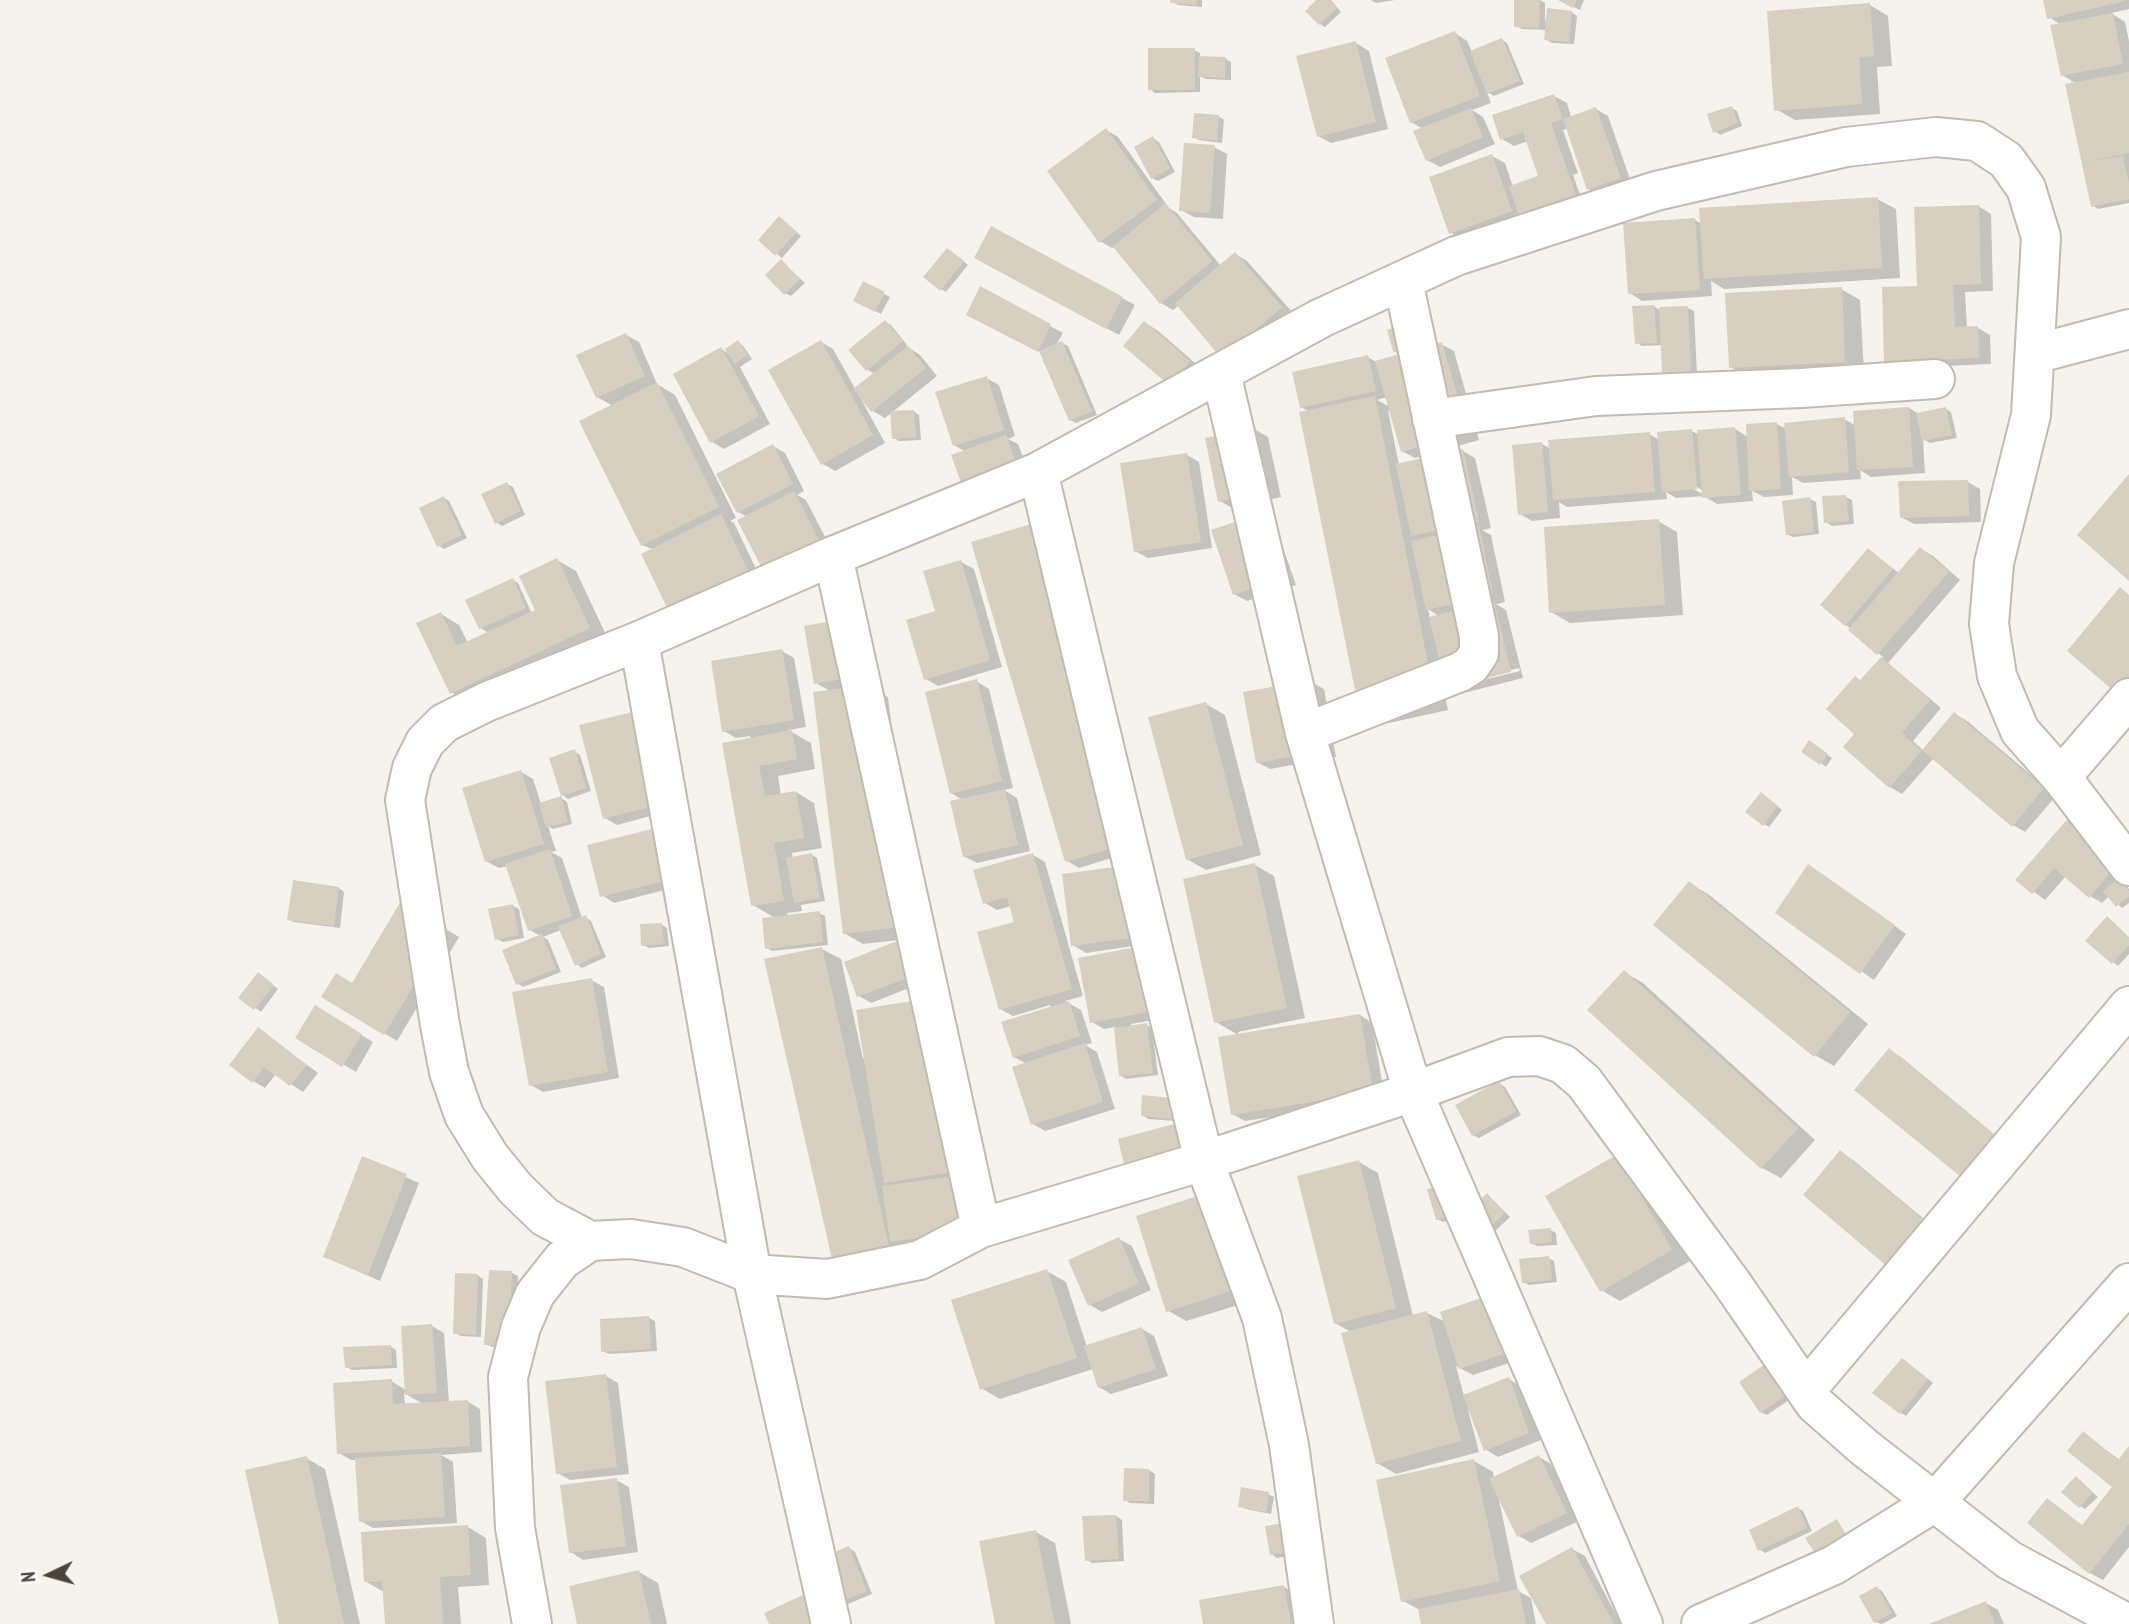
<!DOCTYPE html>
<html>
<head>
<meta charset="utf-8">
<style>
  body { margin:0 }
  #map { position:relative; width:2129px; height:1624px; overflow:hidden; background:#f6f3ec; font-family:"PT Sans Narrow",sans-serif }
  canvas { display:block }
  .north { position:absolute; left:14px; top:1540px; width:70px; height:70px; -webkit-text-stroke:5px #fff; paint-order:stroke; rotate:265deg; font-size:19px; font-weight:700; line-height:28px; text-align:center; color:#4b4439 }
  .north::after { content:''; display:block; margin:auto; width:24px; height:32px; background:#4b4439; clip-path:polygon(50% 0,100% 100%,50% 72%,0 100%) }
</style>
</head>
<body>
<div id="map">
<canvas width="2129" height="1624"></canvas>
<div class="north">N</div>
</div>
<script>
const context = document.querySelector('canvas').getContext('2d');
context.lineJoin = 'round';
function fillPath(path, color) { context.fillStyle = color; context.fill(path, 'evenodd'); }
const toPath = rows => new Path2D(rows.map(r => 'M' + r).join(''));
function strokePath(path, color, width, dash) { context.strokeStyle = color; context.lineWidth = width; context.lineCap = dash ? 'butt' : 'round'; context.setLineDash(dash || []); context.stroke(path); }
fillPath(toPath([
  [1172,0,1202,0,1202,7,1178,5],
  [1319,0,1331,0,1341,12,1325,27,1320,24],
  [1371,0,1395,0,1376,3],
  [1516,0,1540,0,1545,3,1545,20,1571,12,1577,16,1574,44,1552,43,1546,39,1547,30,1522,29,1516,26],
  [1561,0,1584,0,1580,10],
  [2045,0,2129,0,2129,9,2111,13,2125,22,2129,41,2129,203,2098,209,2092,205,2077,84,2062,75,2061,25,2049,17],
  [1870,5,1888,16,1892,66,1877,67,1880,114,1795,120,1776,109],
  [1455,33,1467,41,1472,52,1502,40,1507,43,1524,84,1494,96,1487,92,1491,103,1472,110,1483,117,1495,144,1440,167,1427,160,1423,129,1411,122],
  [1356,43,1369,51,1388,129,1331,143,1318,136],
  [1194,50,1200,53,1200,58,1226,59,1231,62,1231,80,1206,79,1200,76,1200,92,1155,93,1150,89],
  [1554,96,1567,103,1571,117,1596,109,1608,116,1632,185,1601,196,1589,189,1568,128,1563,130,1578,173,1573,175,1581,198,1463,240,1450,232,1492,156,1505,163,1513,187,1543,176,1528,141,1514,146,1502,139],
  [1732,108,1737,111,1742,126,1720,135,1715,131],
  [1218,116,1224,120,1222,143,1199,140,1194,137],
  [1106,130,1118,137,1169,208,1177,213,1221,266,1235,254,1247,261,1294,314,1236,365,1179,305,1173,310,1161,303,1115,247,1112,248,1100,241],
  [1153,138,1159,142,1175,172,1158,181,1152,178],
  [1214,147,1227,154,1223,219,1194,217,1181,210],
  [1877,199,1896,209,1900,278,1724,289,1711,281,1712,296,1642,301,1630,293,1695,220,1702,224],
  [1978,206,1991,214,1993,291,1965,292,1967,328,1978,328,1990,335,1991,364,1899,368,1886,361,1919,288],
  [784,221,801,236,782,258,760,240],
  [992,228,1135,305,1119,335,989,265],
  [953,253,968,265,946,292,941,289],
  [781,261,805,283,791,296,785,293],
  [863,283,890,297,881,314,855,300],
  [981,289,1063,333,1056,345,1062,343,1068,346,1097,415,1076,423,1070,420,1042,353,980,321],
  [1841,289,1860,300,1864,372,1749,377,1731,367],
  [1654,306,1661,311,1688,308,1694,311,1697,375,1670,376,1664,372,1663,345,1642,346,1637,343],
  [885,322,891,325,907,345,906,346,920,355,937,376,885,418,873,411,863,398,861,399,885,443,835,471,823,464,821,342,833,349,856,390,875,374,868,370,851,350],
  [1145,323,1157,330,1202,369,1183,392],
  [1389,331,1420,350,1441,344,1454,351,1479,440,1415,458,1402,451,1391,410,1388,411,1399,465,1463,451,1475,458,1491,528,1482,530,1491,535,1505,602,1496,604,1506,610,1523,678,1460,694,1447,687,1438,662,1448,710,1375,726,1310,412,1301,407,1367,357,1377,362,1401,355,1394,351],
  [1387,397,1390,407,1377,400],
  [1428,609,1439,616,1430,619],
  [1519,668,1520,671,1455,687,1455,684],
  [626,335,639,342,657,384,675,395,736,518,730,521,734,523,768,594,642,545,613,406,597,397],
  [738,342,743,346,752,359,740,367,770,424,724,449,712,442,675,375,721,349,731,355],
  [986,378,999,385,1015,436,1008,439,1018,444,1030,475,966,452,954,445],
  [1909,408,1919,414,1946,409,1951,412,1957,438,1930,443,1923,439,1925,473,1871,477,1860,470,1861,479,1803,483,1792,477,1793,495,1764,497,1752,491,1753,501,1717,504,1704,496,1676,498,1666,492,1667,499,1567,507,1559,502,1560,518,1532,521,1520,514,1542,444,1551,449,1649,434,1660,440,1692,431,1699,435,1735,429,1748,437,1777,424,1786,429,1844,419,1856,426],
  [1690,483,1704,491,1704,495,1688,486],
  [913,411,919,415,921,440,899,441,894,438],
  [1256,430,1268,437,1281,497,1232,508,1220,501],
  [773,446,785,453,804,491,797,495,806,500,838,562,738,512],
  [1187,455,1199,462,1212,548,1148,558,1135,551],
  [1968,482,1980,489,1981,522,1914,524,1901,517],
  [507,484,513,487,525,515,502,526,496,522],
  [1846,497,1852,500,1854,524,1832,526,1826,522],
  [444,498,449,501,467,538,444,549,438,545],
  [1810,499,1816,502,1819,534,1793,537,1787,534],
  [1658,521,1677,532,1683,615,1570,623,1551,612],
  [1274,522,1296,585,1247,601,1234,594],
  [1031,526,1137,850,1079,868,1066,860],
  [1921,549,1933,556,1960,580,1888,663,1941,708,1913,741,1924,751,1955,714,1967,721,2056,796,2025,832,2013,825,1934,758,1902,794,1890,787,1857,734,1861,681,1883,657,1846,625,1868,550,1899,573],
  [557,560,576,571,608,639,470,703,451,692,441,614,459,625,468,643,489,633,480,628,513,580,518,583,532,614,537,611],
  [961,562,974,569,1002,667,938,686,926,679,937,613],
  [856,619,869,626,878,682,865,684,888,697,918,938,863,944,844,933,830,691,816,683],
  [782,651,794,658,806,727,788,730,811,743,815,769,778,776,781,795,796,792,814,803,822,848,792,853,793,859,812,855,817,858,825,901,801,905,802,911,787,913,788,916,819,913,825,916,828,945,772,951,767,948,775,918,753,905,750,736,736,738,724,731],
  [976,681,989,689,1013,788,1004,790,1017,798,1030,851,977,863,964,856,963,800,951,793],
  [1311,682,1324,689,1336,757,1270,769,1257,762],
  [1206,704,1225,715,1261,855,1206,870,1187,859],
  [581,727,673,810,617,825,605,818],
  [1815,746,1832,758,1826,767,1821,763],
  [574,751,580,755,591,791,568,799,563,795],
  [521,772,533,779,541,804,561,798,567,802,572,824,553,829,548,826,556,851,551,852,562,858,582,918,585,917,591,921,606,957,582,968,576,964,561,930,543,937,548,940,561,972,523,987,517,983,542,937,530,930,508,866,499,868,486,861],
  [1767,798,1782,810,1769,827,1764,824],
  [2069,819,2129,889,2129,903,2122,908,2109,896,2102,903,2090,896,2066,876,2045,900,2018,880],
  [589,846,680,886,614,903,602,895],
  [1033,855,1045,862,1083,996,1065,1001,1081,1010,1092,1043,1085,1045,1097,1052,1115,1109,1045,1131,1033,1124,1027,1064,1014,1057,1051,1008,1050,1005,1013,1016,1000,1009,1016,923,1011,906,997,910,985,903],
  [1255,865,1274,876,1305,1018,1238,1032,1239,1035,1360,1015,1372,1023,1385,1099,1245,1121,1232,1114,1238,1035,1216,1022],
  [1821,873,1906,934,1874,980,1777,913],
  [1064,876,1147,947,1170,1017,1131,1024,1131,1027,1146,1025,1152,1028,1158,1075,1126,1079,1120,1075,1115,1027,1104,1029,1092,1022,1140,948,1139,945,1086,953,1073,945],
  [1689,883,1708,894,1868,1024,1834,1066,1815,1055],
  [339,888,344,892,340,928,294,922,289,919],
  [401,903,459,937,397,1041,323,996,353,985],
  [513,906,519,909,524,938,503,942,497,939],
  [661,924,667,928,669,946,649,948,643,945],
  [2129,937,2129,954,2118,966,2113,962],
  [896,943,909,950,922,983,871,1003,859,996],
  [822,949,841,959,863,1059,924,1001,973,1239,856,1287],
  [1624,972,1643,983,1815,1140,1781,1178,1762,1168],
  [264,978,278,989,261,1012,241,997],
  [591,980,604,987,619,1078,543,1092,531,1085],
  [315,1007,373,1042,356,1072,298,1037],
  [259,1030,318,1073,303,1092,276,1074,265,1088,253,1081],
  [1889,1050,1901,1057,2006,1144,1975,1183],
  [1499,1083,1505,1087,1521,1115,1479,1138,1473,1135],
  [1172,1099,1176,1121,1148,1119,1143,1115],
  [1840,1153,1853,1160,1937,1230,1890,1266],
  [363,1158,419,1183,380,1281,325,1257],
  [1359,1162,1378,1173,1413,1316,1427,1313,1521,1359,1473,1375,1456,1366,1464,1396,1509,1379,1521,1387,1541,1440,1498,1457,1485,1449,1470,1410,1468,1410,1479,1452,1396,1474,1377,1463,1351,1332,1335,1323],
  [1636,1167,1690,1261,1620,1301,1601,1290],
  [1430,1190,1461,1217,1443,1222,1437,1219],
  [1488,1195,1510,1217,1494,1232,1489,1228],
  [1138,1217,1261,1298,1186,1321,1167,1310],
  [1550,1230,1556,1233,1557,1245,1537,1246,1531,1243],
  [1119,1239,1132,1246,1151,1290,1102,1312,1090,1305,1070,1260],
  [1548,1258,1554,1261,1557,1282,1529,1285,1523,1282],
  [1047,1271,1066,1282,1087,1347,1142,1329,1154,1336,1168,1376,1111,1394,1099,1387,1093,1369,1000,1399,981,1388],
  [512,1273,518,1276,514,1348,492,1347,486,1344],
  [477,1275,483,1279,481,1337,461,1336,455,1333],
  [649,1318,655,1321,657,1351,609,1354,603,1351],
  [432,1326,444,1333,449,1403,467,1401,480,1409,482,1452,441,1455,453,1462,457,1523,373,1528,361,1521,357,1460,351,1460,339,1453,391,1381,406,1390],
  [404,1393,423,1404,405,1405],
  [390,1346,396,1350,397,1368,352,1370,347,1367],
  [1908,1363,1933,1383,1906,1416,1901,1413],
  [1767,1365,1792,1398,1767,1415,1761,1412],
  [606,1376,618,1383,629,1474,570,1480,558,1473],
  [2084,1434,2120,1460,2129,1448,2129,1547,2103,1580,2090,1573,2029,1523,2047,1500,2083,1526,2114,1487],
  [1539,1457,1551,1464,1579,1521,1531,1543,1519,1536,1498,1495,1518,1591,1531,1598,1536,1624,1423,1624,1420,1610,1403,1601,1474,1461,1493,1472,1494,1478],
  [306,1458,325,1469,360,1624,281,1624],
  [1149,1470,1155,1474,1154,1504,1130,1503,1125,1500],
  [2076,1478,2098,1497,2085,1509,2080,1506],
  [616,1480,629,1487,638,1552,583,1560,571,1552],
  [1268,1494,1274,1497,1271,1514,1246,1509,1240,1506],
  [1798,1508,1803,1511,1812,1531,1765,1553,1760,1550],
  [1116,1516,1122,1520,1124,1561,1092,1563,1086,1559],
  [1283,1525,1293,1555,1277,1558,1271,1554],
  [468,1527,486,1538,489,1585,458,1587,461,1624,387,1624,384,1592,365,1581],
  [1036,1532,1055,1543,1071,1624,996,1624],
  [849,1548,855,1552,872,1594,841,1607,771,1624,820,1589],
  [1572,1549,1585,1556,1621,1624,1548,1624],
  [639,1572,658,1583,667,1624,579,1624],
  [1284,1587,1303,1598,1307,1624,1205,1624],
  [1877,1588,1882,1591,1897,1616,1882,1624,1875,1622],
  [1986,1603,1998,1610,2004,1624,1934,1624]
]), '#0003');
fillPath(toPath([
  [1170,0,1197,0,1196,5,1170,3],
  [1316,0,1330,0,1337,8,1319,25,1305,11],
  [1514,0,1540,0,1539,28,1514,27],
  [1558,0,1577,0,1573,8],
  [2043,0,2124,0,2125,1,2047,19],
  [1870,3,1874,56,1859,57,1862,104,1774,111,1767,11],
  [1547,8,1572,11,1569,42,1544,40],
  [2113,13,2123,64,2061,76,2050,25],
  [1455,31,1480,96,1410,123,1385,58],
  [1502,38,1520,81,1487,94,1470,51],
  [1356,41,1376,122,1317,137,1296,56],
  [1148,48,1195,48,1195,90,1148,90],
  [1199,56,1226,57,1225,78,1198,77],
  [2129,72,2129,153,2087,162,2123,156,2129,183,2129,199,2091,207,2065,84],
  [1554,94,1563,119,1551,123,1576,195,1519,215,1509,186,1538,176,1523,132,1500,140,1492,115],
  [1732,106,1738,123,1713,133,1707,114],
  [1596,107,1621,178,1587,190,1563,119],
  [1471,108,1483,137,1426,161,1413,131],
  [1194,113,1219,115,1217,141,1192,138],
  [1106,128,1157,200,1099,243,1047,171],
  [1153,136,1170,168,1151,179,1134,147],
  [1184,143,1215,145,1210,213,1179,211],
  [1492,154,1512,211,1449,234,1429,177],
  [1878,197,1882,268,1704,279,1699,208],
  [1165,203,1212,261,1160,304,1113,247],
  [1979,205,1981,284,1953,285,1955,327,1978,326,1979,358,1884,362,1882,287,1917,286,1914,207],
  [779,216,797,232,775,256,758,240],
  [1695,218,1700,290,1628,294,1623,223],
  [991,226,1123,297,1106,329,974,258],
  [947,248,964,261,940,291,923,277],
  [1235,252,1282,307,1222,359,1175,303],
  [781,259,800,279,784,295,765,275],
  [863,281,885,292,875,312,853,301],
  [980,286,1051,324,1038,352,966,315],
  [1842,287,1845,362,1729,368,1725,293],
  [1654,305,1657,343,1635,344,1632,306],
  [1688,306,1691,372,1662,373,1659,307],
  [885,320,903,341,866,371,848,350],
  [1144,321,1190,361,1170,386,1123,346],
  [1408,324,1415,346,1393,352,1387,330],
  [626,333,645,376,596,398,576,355],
  [738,340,747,355,735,364,725,349],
  [821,340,873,435,821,465,768,370],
  [1062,341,1092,411,1069,421,1039,351],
  [1442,342,1468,433,1401,452,1375,361],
  [908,346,926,368,871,412,853,389],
  [721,347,759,416,710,443,673,374],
  [1368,355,1376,391,1300,408,1292,372],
  [987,376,1004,430,953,446,935,392],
  [657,382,719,507,641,546,579,421],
  [1375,396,1436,704,1361,720,1299,412],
  [1909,407,1913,467,1857,470,1853,411],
  [1946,407,1952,435,1922,441,1916,413],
  [914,410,916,437,892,439,890,411],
  [1845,417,1849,472,1789,477,1784,423],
  [1777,422,1781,489,1749,491,1746,424],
  [1735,427,1741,495,1702,498,1697,430],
  [1256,428,1269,491,1218,502,1205,438],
  [1692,429,1697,489,1662,492,1657,432],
  [1650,432,1655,492,1553,500,1548,440],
  [1006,435,1018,468,963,488,951,455],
  [1542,442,1548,512,1518,515,1512,445],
  [773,444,793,484,737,513,716,474],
  [1463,449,1479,522,1411,536,1396,464],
  [1187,453,1201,542,1134,552,1120,463],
  [2129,474,2129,581,2077,535],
  [1968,480,1969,516,1900,518,1898,481],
  [507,482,521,511,495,524,481,494],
  [794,491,826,555,770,584,737,520],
  [1846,495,1849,521,1824,523,1822,496],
  [444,496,462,535,437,547,419,508],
  [1810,497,1814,532,1786,535,1782,501],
  [1262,513,1284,578,1233,595,1211,530],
  [721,514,756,587,676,626,641,554],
  [1659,519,1665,605,1549,613,1544,527],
  [1031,524,1126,844,1065,862,971,542],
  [1479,526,1493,595,1426,610,1411,541],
  [1920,547,1949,572,1877,655,1848,630],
  [1868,548,1893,569,1845,626,1820,605],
  [557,558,590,628,450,694,416,623,441,612,457,646,535,610,519,576],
  [961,560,990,660,924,680,906,620,935,611,923,571],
  [513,578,526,608,479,629,465,600],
  [2120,587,2129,595,2129,704,2067,651],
  [1494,601,1511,672,1446,688,1429,617],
  [856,617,866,675,814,684,804,626],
  [782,649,794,720,722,732,711,661],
  [1881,657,1930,700,1902,733,1922,751,1889,788,1843,747,1854,734,1826,709,1855,676,1860,680],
  [977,679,1002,781,950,794,925,692],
  [1311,680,1325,751,1256,763,1243,692],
  [870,685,900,927,843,934,813,692],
  [1206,702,1243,845,1186,860,1148,717],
  [636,711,661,804,603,819,579,725],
  [1954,712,2044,788,2012,827,1922,750],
  [792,730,797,759,759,766,765,796,796,791,804,838,774,843,784,901,751,906,722,743],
  [1809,740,1828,754,1820,765,1801,752],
  [575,749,586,788,561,796,568,822,546,827,539,803,561,796,549,758],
  [521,770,544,844,485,862,462,788],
  [1005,789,1018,845,963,857,950,801],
  [1761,792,1778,806,1763,826,1745,812],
  [2069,817,2120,861,2089,898,2054,868,2032,894,2015,880],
  [656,828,669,880,600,897,587,845],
  [550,849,572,916,528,931,505,864],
  [812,853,820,898,794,903,786,858],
  [1033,853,1072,989,999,1010,977,932,1014,922,1007,897,983,904,973,870],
  [1255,863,1287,1008,1214,1023,1183,879],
  [1808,864,1895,925,1860,974,1775,913],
  [1121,866,1131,938,1071,946,1062,874],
  [2119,878,2129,891,2129,896,2116,907,2103,891],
  [293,880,339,887,334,926,287,920],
  [1689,881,1850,1012,1814,1057,1653,925],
  [401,901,448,929,384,1035,321,997,336,973,352,983],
  [513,904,519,935,495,940,488,909],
  [820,911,823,942,765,949,762,918],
  [586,915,601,954,575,966,558,927],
  [2107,916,2129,937,2129,945,2112,964,2085,941],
  [662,923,664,944,641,946,640,924],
  [542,934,556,969,516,985,502,950],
  [897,941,910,977,857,997,844,962],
  [1147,945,1158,1010,1090,1023,1078,958],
  [822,947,893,1264,836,1277,764,959],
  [1624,970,1798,1128,1761,1169,1587,1010],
  [258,972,274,985,254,1010,238,998],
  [592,978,608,1072,529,1086,512,992],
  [924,999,952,1172,884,1183,856,1010],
  [1069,1001,1080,1036,1013,1058,1001,1022],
  [315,1005,362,1034,342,1067,295,1038],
  [1360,1014,1373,1092,1231,1115,1218,1037],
  [1147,1023,1153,1073,1119,1076,1114,1028],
  [258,1027,307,1065,290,1086,264,1067,252,1083,229,1065],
  [1085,1043,1103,1102,1031,1125,1012,1067],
  [1889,1048,1995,1135,1961,1177,1854,1090],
  [1499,1081,1516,1111,1472,1136,1455,1105],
  [1142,1095,1172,1098,1171,1119,1141,1116],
  [1185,1121,1195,1160,1127,1177,1118,1139],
  [1840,1150,1926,1222,1889,1268,1803,1195],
  [1618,1154,1672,1250,1600,1292,1545,1196],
  [362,1156,407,1174,368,1275,323,1257],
  [1359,1160,1396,1308,1334,1324,1297,1176],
  [954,1176,961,1232,890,1242,882,1186],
  [1449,1184,1456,1214,1436,1220,1427,1189],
  [1213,1191,1243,1287,1166,1312,1136,1216],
  [1487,1193,1505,1213,1488,1230,1470,1210],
  [1551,1228,1552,1242,1530,1244,1528,1230],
  [1119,1237,1139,1283,1088,1306,1068,1260],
  [1549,1256,1552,1280,1522,1283,1519,1259],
  [1047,1269,1077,1358,980,1390,951,1300],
  [489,1270,512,1271,508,1346,484,1345],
  [455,1273,478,1274,476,1335,453,1334],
  [1490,1295,1509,1352,1459,1369,1440,1312],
  [1427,1311,1461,1441,1376,1464,1341,1333],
  [649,1316,651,1349,601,1352,600,1319],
  [432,1324,437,1393,405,1395,401,1326],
  [1142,1327,1156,1369,1098,1388,1084,1346],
  [391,1345,392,1365,345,1368,343,1347],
  [1902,1358,1928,1379,1900,1414,1872,1393],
  [1767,1363,1788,1394,1760,1413,1739,1382],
  [606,1374,617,1467,556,1474,545,1381],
  [1509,1377,1529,1433,1484,1451,1463,1395],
  [392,1379,393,1404,468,1400,470,1446,337,1454,333,1383],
  [2083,1431,2118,1460,2129,1446,2129,1524,2089,1574,2027,1523,2047,1498,2082,1525,2112,1487,2067,1451],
  [441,1453,445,1517,359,1522,355,1458],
  [1539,1455,1567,1513,1517,1537,1489,1479],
  [307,1456,344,1624,279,1624,245,1470],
  [1474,1459,1500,1581,1401,1602,1376,1480],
  [1124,1468,1149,1469,1149,1501,1123,1501],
  [2076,1476,2093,1492,2079,1508,2061,1492],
  [617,1478,626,1546,569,1553,560,1485],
  [1241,1487,1269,1492,1266,1512,1238,1507],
  [1798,1506,1807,1528,1758,1551,1749,1530],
  [1116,1515,1119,1559,1085,1561,1082,1516],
  [1837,1519,1847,1536,1817,1556,1805,1538],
  [1284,1523,1288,1552,1270,1555,1265,1526],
  [468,1525,471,1575,440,1577,443,1624,385,1624,382,1581,364,1582,361,1532],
  [1036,1530,1055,1624,995,1624,979,1541],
  [849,1546,867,1591,834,1605,816,1560],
  [1572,1547,1614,1624,1546,1624,1519,1576],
  [639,1570,651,1624,577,1624,569,1586],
  [1284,1585,1291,1624,1203,1624,1199,1600],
  [1877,1586,1892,1613,1874,1623,1859,1596],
  [820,1587,837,1624,769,1624,764,1613],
  [1519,1589,1526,1624,1421,1624,1418,1609],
  [1986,1601,1995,1624,1929,1624]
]), '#d8cfc1');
const street = toPath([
  [2035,354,2129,329],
  [1221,373,1305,733,1413,1092,1643,1624],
  [1432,419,1596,396,1801,388,1935,379],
  [1038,472,1204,1161,1262,1318,1289,1445,1314,1624],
  [833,556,981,1228],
  [639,641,752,1274,831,1624],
  [1305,733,1460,672,1471,665,1479,653,1479,636,1403,281],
  [2061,777,2129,698],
  [590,1241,545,1217,516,1189,490,1157,464,1115,449,1072,440,1025,405,800,412,768,425,742,444,723,486,702,639,641,833,556,1038,472,1321,318,1456,256,1656,191,1846,147,1936,137,1977,141,2006,160,2026,188,2041,237,2031,415,1994,563,1989,624,1997,676,2020,731,2061,777,2129,866],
  [1806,1390,2129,1006],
  [532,1624,515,1528,508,1377,521,1327,535,1294,562,1260,590,1241,631,1239,683,1247,752,1274,827,1279,920,1260,981,1228,1204,1161,1413,1092,1508,1057,1539,1056,1563,1064,1584,1082,1731,1282,1815,1404,1865,1448,2009,1560,2128,1624],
  [1701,1624,1834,1565,1935,1502,2129,1283]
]);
strokePath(street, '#c2bbae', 42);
strokePath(street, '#fff', 38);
</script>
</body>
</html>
